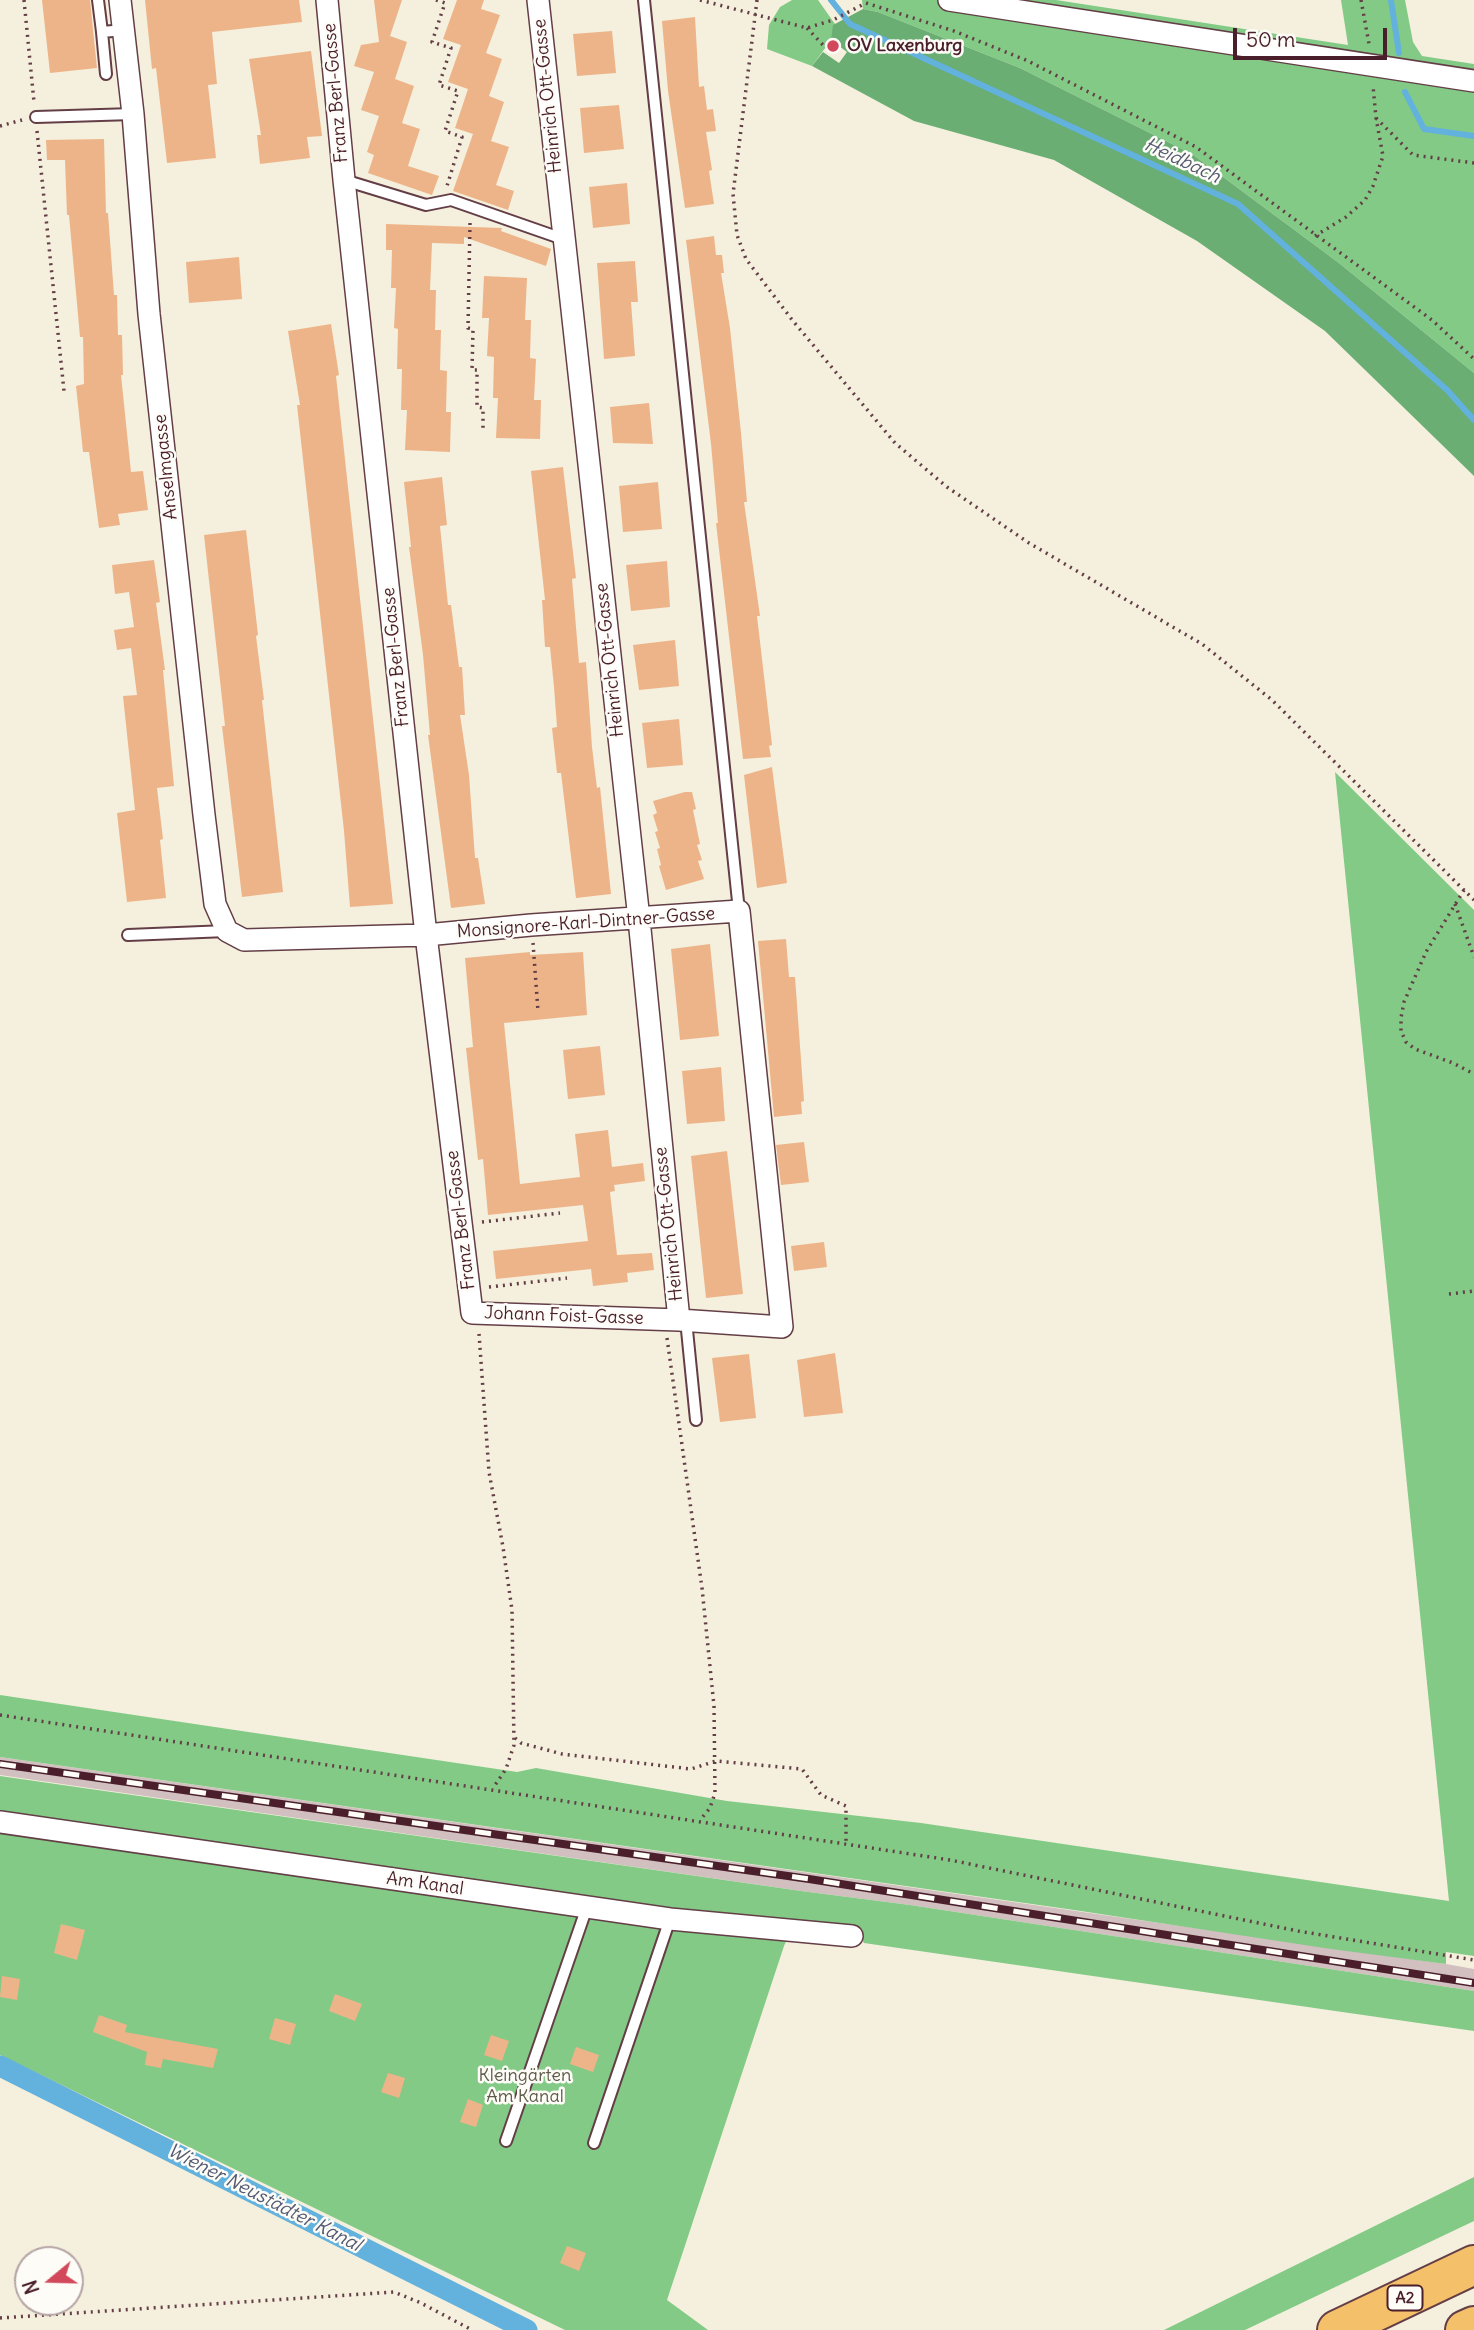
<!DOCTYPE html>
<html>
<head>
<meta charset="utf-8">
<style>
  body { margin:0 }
  #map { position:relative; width:1474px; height:2330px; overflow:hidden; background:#f4f0dd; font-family:Delius,sans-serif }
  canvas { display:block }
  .north { position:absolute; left:14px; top:2246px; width:70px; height:70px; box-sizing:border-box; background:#fdfcf7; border:2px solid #b5a4a5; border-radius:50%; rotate:251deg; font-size:19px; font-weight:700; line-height:28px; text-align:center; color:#4a1f2b }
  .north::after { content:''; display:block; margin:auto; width:24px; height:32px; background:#d1495b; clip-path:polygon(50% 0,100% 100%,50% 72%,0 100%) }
  .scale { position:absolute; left:1233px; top:28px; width:154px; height:32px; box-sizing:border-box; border:4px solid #4a1f2b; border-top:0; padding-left:9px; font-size:21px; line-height:24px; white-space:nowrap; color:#4a1f2b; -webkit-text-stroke:5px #fdfcf7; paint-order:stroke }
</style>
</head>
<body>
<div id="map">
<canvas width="1474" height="2330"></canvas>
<div class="north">N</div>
<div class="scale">50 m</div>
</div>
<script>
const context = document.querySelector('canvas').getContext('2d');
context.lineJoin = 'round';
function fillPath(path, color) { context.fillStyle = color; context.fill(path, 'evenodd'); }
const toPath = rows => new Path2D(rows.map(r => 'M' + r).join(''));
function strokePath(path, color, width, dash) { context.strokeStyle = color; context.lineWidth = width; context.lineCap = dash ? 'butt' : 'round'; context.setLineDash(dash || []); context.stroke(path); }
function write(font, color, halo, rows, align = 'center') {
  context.font = font + ' Delius,sans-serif'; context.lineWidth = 5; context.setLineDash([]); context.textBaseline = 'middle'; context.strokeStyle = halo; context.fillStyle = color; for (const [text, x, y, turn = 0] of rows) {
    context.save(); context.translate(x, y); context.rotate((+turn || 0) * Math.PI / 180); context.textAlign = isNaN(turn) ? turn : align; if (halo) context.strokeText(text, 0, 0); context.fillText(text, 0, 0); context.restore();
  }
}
fillPath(toPath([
  [0,1757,1446,1964,1474,1969,1474,1991,910,1905,801,1891,0,1775]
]), '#d2bfc0');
fillPath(toPath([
  [792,0,818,0,835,24,831,40,812,66,767,49,769,25,780,7],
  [862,0,1056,0,1348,45,1341,0,1405,0,1413,42,1422,56,1474,64,1474,373,1339,263,1192,154,1020,68,878,12,863,9],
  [1335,772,1474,910,1474,1956,1446,1952,1446,1964,1331,1949,1074,1910,0,1757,0,1695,517,1772,536,1768,727,1801,921,1823,1449,1901],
  [0,1776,801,1891,910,1905,1474,1991,1474,2031,864,1943,856,1930,795,1922,784,1946,667,2300,708,2330,565,2330,0,2055],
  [1474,2177,1474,2221,1245,2330,1164,2330]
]), '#83ca86');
fillPath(toPath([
  [863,9,878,12,1020,68,1192,154,1339,263,1474,373,1474,476,1325,331,1197,241,1054,160,914,121,812,66,823,52,839,63,847,52,831,40,833,25]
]), '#6aae73');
strokePath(toPath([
  [831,0,850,24,1238,204,1447,390,1474,420],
  [1391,0,1399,53],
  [1405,92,1424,129,1474,136]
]), '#63b1dd', 6);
strokePath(toPath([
  [0,2066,527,2330]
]), '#63b1dd', 21);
fillPath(toPath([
  [42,0,90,0,97,68,50,73],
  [145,0,299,0,302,22,212,32,217,84,208,85,216,158,167,163,156,68,152,69],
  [374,0,402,0,390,36,407,42,395,79,414,86,402,123,420,129,408,166,439,176,432,195,368,173,374,155,367,152,379,116,361,110,374,72,354,66,361,45,379,42],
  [457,0,484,0,481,9,500,15,486,53,502,59,489,96,504,102,491,141,509,147,496,185,514,191,508,210,453,191,473,134,455,128,468,89,448,82,461,45,443,39],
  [695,17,699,87,704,86,707,110,713,109,716,131,706,132,712,170,709,171,714,204,685,208,668,91,662,21],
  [612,31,616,73,577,76,573,34],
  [311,51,322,136,307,137,310,158,260,164,257,135,261,135,249,59],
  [619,105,624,149,584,153,580,108],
  [104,139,106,213,108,213,114,295,117,295,118,335,122,335,123,375,121,375,131,472,143,471,148,510,118,514,120,525,99,528,89,452,83,452,76,386,84,384,83,337,80,337,69,215,67,215,65,160,47,160,46,140],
  [627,183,630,224,593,228,589,187],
  [386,224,502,228,501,231,551,249,546,266,464,237,464,244,432,243,430,290,436,290,435,330,441,330,440,370,447,371,446,412,451,412,450,452,405,450,407,410,401,410,402,369,397,369,398,329,394,328,396,288,391,288,392,250,386,250],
  [714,236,716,255,722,255,724,273,721,273,730,328,741,433,747,502,744,502,760,616,757,616,772,745,769,746,771,757,743,759,716,523,718,523,711,444,686,240],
  [239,257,242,299,189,303,186,262],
  [635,261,638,302,631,302,635,356,604,359,597,263],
  [484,276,527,278,525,320,531,320,530,358,536,359,534,400,541,400,540,439,496,438,498,398,493,398,494,357,487,356,489,318,482,318],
  [331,324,339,375,336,376,393,904,350,907,344,831,297,405,300,405,288,331],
  [649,403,653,444,613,443,610,407],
  [563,467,576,578,572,579,579,663,586,662,592,747,597,788,600,787,611,894,576,898,561,773,557,773,552,728,557,727,554,687,550,647,545,647,542,600,545,600,531,471],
  [442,477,447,525,440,526,448,605,451,605,459,667,462,667,465,715,460,715,469,775,475,858,478,858,485,904,451,908,428,735,430,735,423,655,409,547,411,547,404,482],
  [658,482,662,529,623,532,619,486],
  [246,530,258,635,256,636,264,700,262,700,283,892,242,897,222,726,225,726,204,535],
  [154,560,160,602,156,603,165,670,163,670,174,786,157,788,163,839,160,840,166,898,127,902,117,813,135,810,123,696,137,695,131,648,117,650,114,630,134,627,129,592,115,594,112,565],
  [667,561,670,607,631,611,626,565],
  [675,640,679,686,639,690,633,645],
  [679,719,683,765,647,768,642,723],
  [772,767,787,883,757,888,744,775],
  [685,792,692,792,696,809,693,810,700,844,697,845,702,860,698,861,704,879,666,890,659,866,661,865,657,849,660,848,655,832,658,831,653,815,657,813,653,801],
  [786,939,789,977,795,977,804,1101,801,1102,802,1114,774,1117,758,941],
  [710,944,719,1036,680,1040,671,949],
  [530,952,530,955,583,952,587,1015,504,1023,520,1184,580,1177,575,1134,608,1130,612,1167,643,1163,645,1181,614,1185,615,1191,610,1192,617,1255,652,1253,654,1270,627,1273,628,1282,593,1286,591,1269,496,1279,493,1251,588,1241,583,1205,488,1215,483,1159,478,1160,466,1048,473,1047,465,958],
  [600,1046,605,1095,568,1099,563,1050],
  [721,1067,725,1121,687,1124,682,1071],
  [804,1142,809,1182,781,1185,776,1145],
  [727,1151,743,1294,706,1298,691,1156],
  [824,1242,827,1267,794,1271,791,1246],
  [835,1353,843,1413,804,1417,797,1360],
  [749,1354,756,1418,720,1422,712,1358],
  [61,1924,85,1930,77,1960,54,1953],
  [2,1976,20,1979,17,2000,0,1997],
  [335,1994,362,2004,355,2021,329,2011],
  [99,2015,127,2025,125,2032,218,2049,213,2068,163,2059,161,2068,145,2065,147,2052,93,2032],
  [275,2018,296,2024,290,2045,269,2039],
  [491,2035,509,2041,502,2061,484,2055],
  [576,2047,599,2055,593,2072,570,2064],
  [388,2073,405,2078,399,2098,381,2092],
  [468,2099,483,2105,476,2127,460,2122],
  [567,2246,586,2253,579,2271,560,2263]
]), '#eeb489');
const lane = toPath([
  [98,0,102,32,124,30],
  [644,0,739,911],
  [102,32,106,74],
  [36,117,133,114],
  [344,180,426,205,451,200,563,239],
  [128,935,227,931],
  [686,1320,696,1420],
  [506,2141,587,1907],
  [594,2143,670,1919]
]);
const street = toPath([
  [120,0,133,114,149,314,204,815,215,904,227,931,244,940,426,935,531,925,739,911,782,1327,679,1320,472,1313,426,935,344,180,327,0],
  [538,0,639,919,679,1320],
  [949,0,1474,81],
  [0,1822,670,1919,852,1936]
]);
const highway = toPath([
  [1337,2330,1474,2265],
  [1465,2330,1474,2326]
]);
strokePath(lane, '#643e46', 14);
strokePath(street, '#643e46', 24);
strokePath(highway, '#643e46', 42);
strokePath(toPath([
  [24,0,34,102],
  [436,0,445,3,432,42,451,48,439,85,458,91,445,131,462,137,447,186],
  [700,0,807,28,833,20,866,3,954,31,1028,61,1196,147,1432,320,1474,359],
  [757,0,733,194,737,235,746,259,793,321,895,443,947,487,1029,543,1202,644,1272,700,1474,900],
  [1361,0,1369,44],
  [807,28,823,45],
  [1376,118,1413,155,1474,163],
  [0,126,22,120],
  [37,131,64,391],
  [470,223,468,328,473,329,472,370,477,370,477,407,483,408,483,432],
  [1315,236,1346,217,1365,200,1373,186,1383,156,1376,118,1373,86],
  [1464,890,1426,952,1404,1002,1401,1018,1401,1031,1406,1042,1415,1049,1453,1063,1474,1074],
  [1455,904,1474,957],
  [533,943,538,1011],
  [482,1222,560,1213],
  [489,1287,567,1278],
  [1449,1294,1474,1291],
  [479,1334,489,1472,503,1547,512,1610,514,1745,506,1769,493,1788],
  [667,1338,702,1588,714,1706,715,1793,710,1808,700,1820],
  [0,1715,950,1860,1298,1931,1474,1960],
  [515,1738,521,1743,562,1754,691,1769,716,1761,802,1769,821,1795,846,1806,846,1844],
  [0,2318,394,2292,421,2303,472,2330]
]), '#643e46', 3.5, [2, 5]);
strokePath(lane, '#fff', 10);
strokePath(street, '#fff', 21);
strokePath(highway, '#f4c16a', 38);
const rail = toPath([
  [0,1764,809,1879,1474,1983]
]);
strokePath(rail, '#4a1f2b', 8);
strokePath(rail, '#fdfcf7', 5, [16]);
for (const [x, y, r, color] of [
  [833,46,7,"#d1495b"]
]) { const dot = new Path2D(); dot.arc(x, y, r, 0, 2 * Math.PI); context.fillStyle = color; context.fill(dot); strokePath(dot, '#fdfcf7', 2.5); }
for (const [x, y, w] of [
  [1405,2298,35]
]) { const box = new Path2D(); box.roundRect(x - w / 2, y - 12.5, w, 25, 5); context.fillStyle = '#fdfcf7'; context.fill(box); strokePath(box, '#4a1f2b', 2); }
write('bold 16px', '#4a1f2b', null, [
  ["A2",1405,2298]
]);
write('bold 18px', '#4a1f2b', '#fdfcf7', [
  ["OV Laxenburg",847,46]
], 'left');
write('18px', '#4a1f2b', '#fdfcf7', [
  ["Franz Berl-Gasse",336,93,-95],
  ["Heinrich Ott-Gasse",548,96,-96],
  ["Anselmgasse",166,467,-96],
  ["Franz Berl-Gasse",396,657,-96],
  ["Heinrich Ott-Gasse",610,660,-96],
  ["Monsignore-Karl-Dintner-Gasse",586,923,-4],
  ["Franz Berl-Gasse",461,1220,-97],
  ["Heinrich Ott-Gasse",669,1224,-96],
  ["Johann Foist-Gasse",564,1316,2],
  ["Am Kanal",425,1884,8]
]);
write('18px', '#5e5b4b', '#fdfcf7', [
  ["Kleingärten",525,2076],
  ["Am Kanal",525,2097]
]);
write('italic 19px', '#545972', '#fdfcf7', [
  ["Heidbach",1182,161,25],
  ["Wiener Neustädter Kanal",264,2198,27]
]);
</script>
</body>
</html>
